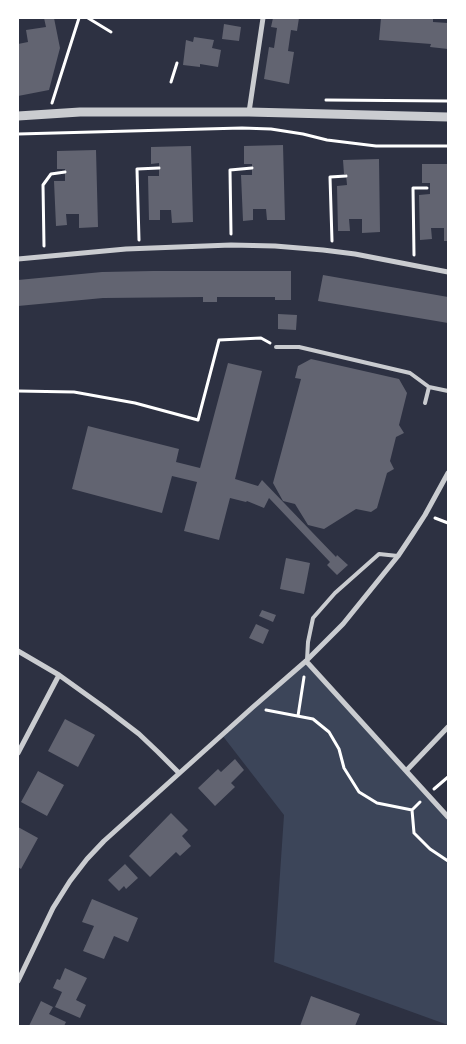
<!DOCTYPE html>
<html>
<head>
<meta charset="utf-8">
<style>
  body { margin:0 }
  #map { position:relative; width:466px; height:1044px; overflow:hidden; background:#2d3142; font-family:Poppins,sans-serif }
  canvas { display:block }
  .frame { position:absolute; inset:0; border:19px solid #fff; pointer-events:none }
</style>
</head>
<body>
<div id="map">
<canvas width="466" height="1044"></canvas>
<div class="frame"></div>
</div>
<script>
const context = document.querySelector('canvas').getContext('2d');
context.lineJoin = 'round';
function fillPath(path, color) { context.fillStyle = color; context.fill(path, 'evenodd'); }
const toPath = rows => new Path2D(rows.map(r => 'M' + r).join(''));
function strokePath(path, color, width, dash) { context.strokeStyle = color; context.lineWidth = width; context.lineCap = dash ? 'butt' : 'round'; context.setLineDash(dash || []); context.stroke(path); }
fillPath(toPath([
  [306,661,448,817,448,1025,274,962,284,815,222,735]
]), '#3c4559');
fillPath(toPath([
  [44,18,54,18,60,48,49,90,18,96,18,44,28,42,26,30,46,27],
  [273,18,299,18,297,31,291,30,288,51,294,52,289,84,264,79,269,47,274,48,277,28,271,27],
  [381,18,433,18,433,22,448,23,448,49,430,47,431,44,379,40],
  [224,24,241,27,239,41,222,39],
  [194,37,214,40,212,48,221,50,218,67,200,64,200,67,183,65,186,40,193,42],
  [283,145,285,220,267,220,266,209,253,209,253,220,243,221,241,175,252,175,252,164,244,164,244,146],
  [191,146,193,222,172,223,171,210,160,210,160,220,149,220,148,176,159,176,159,163,151,164,151,147],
  [96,150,98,227,79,228,79,214,66,214,67,225,56,226,54,181,65,181,65,169,57,169,57,151],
  [379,159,380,232,362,233,362,219,349,219,350,231,338,231,337,186,347,185,346,174,344,174,343,160],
  [422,164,448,164,448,241,444,241,444,228,431,228,432,239,420,240,419,195,430,194,430,183,422,183],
  [153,271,291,271,291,300,275,300,275,297,217,297,217,302,203,302,203,297,103,298,18,306,18,280,102,272],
  [323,275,448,297,448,323,318,301],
  [278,314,297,315,296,330,278,329],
  [311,359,399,379,407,393,399,425,404,433,396,437,390,461,394,469,387,473,377,508,371,512,356,509,324,529,308,525,295,504,283,501,273,483,301,379,295,378,298,366],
  [228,363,262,371,235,479,258,486,262,480,336,557,337,555,348,565,337,575,327,565,330,562,269,498,264,508,247,501,246,502,230,498,219,540,184,531,197,482,172,476,162,513,72,489,88,426,179,449,176,462,200,468],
  [286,558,310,563,304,594,280,589],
  [262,610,276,615,273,622,259,616],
  [256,624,269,630,263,644,249,638],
  [65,719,95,735,78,767,48,751],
  [235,759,244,770,231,783,235,787,215,806,198,788,218,769,221,772],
  [38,771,64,785,47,816,21,802],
  [171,813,188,830,182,836,191,846,180,856,176,852,150,877,129,856],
  [18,827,38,838,21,869,18,867],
  [125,864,138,878,126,889,124,886,119,891,108,880],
  [92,899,138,918,128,942,114,936,104,959,83,951,94,926,82,922],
  [65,968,87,978,76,1000,86,1005,80,1018,55,1007,62,992,53,988,57,979,60,980],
  [311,996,360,1014,355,1026,300,1026],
  [41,1001,53,1007,49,1014,66,1022,64,1026,29,1026]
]), '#626471');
strokePath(toPath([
  [88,18,111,32],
  [171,82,177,63],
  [326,100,448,101],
  [52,103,79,18],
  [18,134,242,128,271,129,303,134,327,140,376,146,448,146],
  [231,234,230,170,252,168],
  [139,240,137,169,159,168],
  [332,241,330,177,346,176],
  [44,246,43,185,51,174,65,172],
  [414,255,413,188,427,188],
  [18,391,74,392,135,403,198,420,219,340,261,338,270,343],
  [435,518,448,523],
  [266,710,313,719,329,732,339,749,344,768,359,792,377,803,412,810],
  [298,716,304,677],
  [434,789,448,777],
  [420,802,412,810,414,833,430,849,448,861]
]), '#fff', 3);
strokePath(toPath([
  [276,347,299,347,410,373,429,387,448,391],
  [425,403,429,387],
  [307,660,308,642,313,618,335,593,379,554,398,556]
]), '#caccd0', 4);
strokePath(toPath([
  [249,112,263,18],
  [18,259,126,249,231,245,275,246,323,250,355,254,448,272],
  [18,651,59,675,105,708,139,734,158,752,179,773],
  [306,661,448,817],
  [18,753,59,675],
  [406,771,448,727],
  [18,981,53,908,70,881,87,859,104,841,253,707,306,661,343,624,398,556,412,535,425,515,448,473]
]), '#caccd0', 5);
strokePath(toPath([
  [18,116,80,112,249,112,448,117]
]), '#caccd0', 9);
</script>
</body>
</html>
